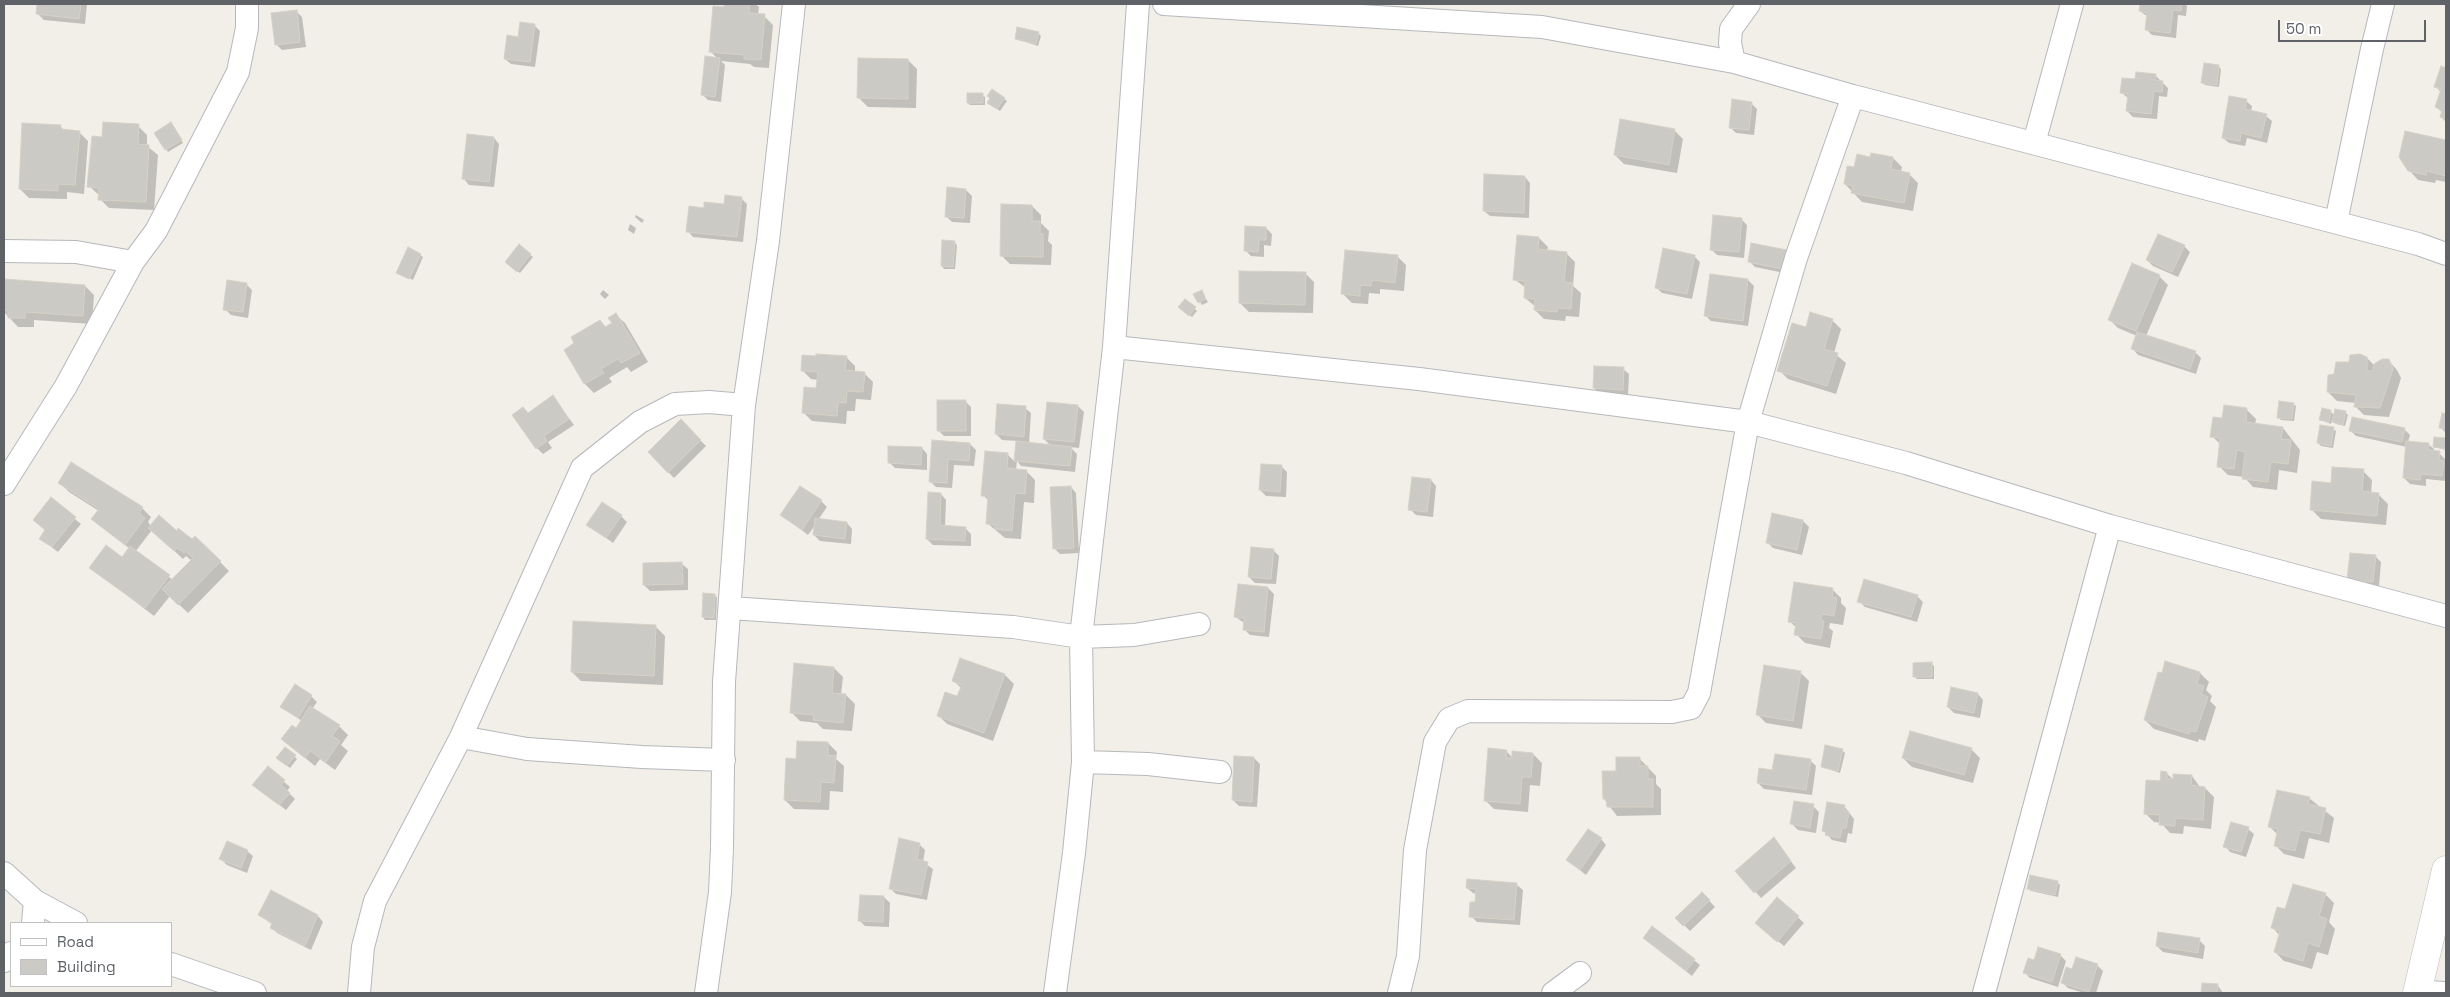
<!DOCTYPE html>
<html>
<head>
<meta charset="utf-8">
<style>
  body { margin:0 }
  #map { position:relative; width:2450px; height:997px; overflow:hidden; background:#f1efe8; font-family:"Space Grotesk",sans-serif }
  canvas { display:block }
  .frame { position:absolute; inset:0; border:5px solid #5f6368; pointer-events:none }
  .legend { position:absolute; left:10px; top:922px; width:162px; height:65px; box-sizing:border-box; background:#fff; border:1px solid #bfc1c3; margin:0; padding:6px 9px; list-style:none; font-size:15px; color:#5f6368 }
  .legend li { display:flex; align-items:center; gap:10px; height:25px }
  .legend b { width:25px; border:1px solid #bfc1c3 }
  .scale { position:absolute; left:2278px; top:20px; width:148px; height:22px; box-sizing:border-box; border:2px solid #5f6368; border-top:0; padding-left:6px; font-size:15px; line-height:18px; white-space:nowrap; color:#5f6368; -webkit-text-stroke:4px #fff; paint-order:stroke }
</style>
</head>
<body>
<div id="map">
<canvas width="2450" height="997"></canvas>
<div class="frame"></div>
<ul class="legend">
<li><b style="height:6px;background:#fff"></b>Road</li>
<li><b style="height:14px;background:#cccac5"></b>Building</li>
</ul>
<div class="scale">50 m</div>
</div>
<script>
const context = document.querySelector('canvas').getContext('2d');
context.lineJoin = 'round';
function fillPath(path, color) { context.fillStyle = color; context.fill(path, 'evenodd'); }
const toPath = rows => new Path2D(rows.map(r => 'M' + r).join(''));
function strokePath(path, color, width, dash) { context.strokeStyle = color; context.lineWidth = width; context.lineCap = dash ? 'butt' : 'round'; context.setLineDash(dash || []); context.stroke(path); }
fillPath(toPath([
  [39,4,87,4,85,24,44,20,38,14],
  [725,4,755,4,759,7,758,15,764,16,773,25,769,68,754,67,750,64,721,61,725,65,721,102,708,100,703,95,718,59,711,52],
  [2141,4,2185,4,2187,6,2186,16,2178,15,2176,38,2152,35,2146,29,2148,17,2140,11],
  [296,11,302,17,306,47,282,50,276,44],
  [534,25,540,31,535,67,511,64,505,59,519,38],
  [1038,33,1041,36,1038,46,1016,39],
  [908,60,917,69,916,108,868,107,859,98],
  [2218,66,2221,69,2219,87,2205,85,2203,83],
  [2442,67,2446,69,2446,122,2441,117,2443,113,2436,107,2441,92,2435,86],
  [2155,75,2168,88,2167,97,2159,96,2157,119,2133,117,2127,111,2129,99,2121,92,2136,81],
  [982,95,985,97,985,105,970,105,968,103],
  [1004,99,1007,101,1000,111,991,105],
  [2246,101,2252,106,2251,112,2266,116,2272,121,2267,143,2247,138,2245,146,2229,143,2223,138],
  [1751,103,1757,109,1754,135,1736,133,1730,127],
  [60,126,65,131,79,132,88,141,84,194,67,192,67,199,29,198,20,189],
  [138,126,147,135,147,146,158,155,154,210,109,208,100,199,100,196,89,186,103,138],
  [173,126,183,143,168,152,166,149],
  [1674,130,1683,139,1677,173,1624,164,1615,155],
  [2406,132,2446,142,2446,182,2436,180,2435,183,2418,180,2409,170],
  [494,138,499,144,494,187,469,185,464,179],
  [1871,158,1893,158,1902,167,1901,172,1909,174,1918,183,1913,211,1862,202,1845,184,1855,168],
  [1525,177,1530,183,1529,218,1490,216,1484,211],
  [966,190,972,196,970,223,952,222,946,216],
  [741,198,747,204,743,242,693,237,688,231,705,209,725,205],
  [1032,206,1041,215,1041,223,1049,231,1048,241,1052,245,1051,265,1010,264,1001,255],
  [636,215,644,220,642,223,635,217],
  [1741,219,1747,225,1744,258,1717,255,1711,249],
  [630,224,636,228,634,234,628,230],
  [1266,228,1272,234,1271,246,1264,245,1264,257,1251,256,1245,250],
  [1539,238,1548,247,1547,251,1566,253,1575,262,1573,286,1581,293,1579,317,1566,316,1565,321,1544,319,1535,310,1536,307,1525,298,1526,288,1514,279],
  [954,242,957,245,955,269,944,269,942,266],
  [1752,245,1789,274,1755,267,1749,261],
  [519,246,533,257,520,273,509,265],
  [2184,246,2190,252,2178,277,2153,266,2147,260],
  [420,255,423,257,413,280,399,273],
  [1397,256,1406,265,1404,291,1380,289,1380,294,1369,293,1368,304,1352,303,1343,294],
  [1694,256,1700,262,1692,299,1662,293,1656,287],
  [1305,273,1314,282,1313,313,1249,312,1240,303],
  [2159,276,2168,285,2146,336,2195,352,2201,358,2196,374,2138,355,2133,349,2137,336,2118,328,2109,319],
  [4,280,85,286,94,295,92,324,34,320,34,327,18,327,4,312],
  [1748,280,1754,286,1748,326,1711,321,1705,315],
  [246,284,252,290,248,318,231,315,225,309],
  [603,290,609,295,605,299,600,294],
  [1201,291,1208,302,1202,305,1195,294],
  [1186,300,1197,311,1192,317,1183,310],
  [616,315,625,323,648,362,631,372,627,367,609,378,612,382,594,393,585,384,565,350,600,321,607,328,613,324],
  [1832,320,1841,329,1834,353,1846,363,1836,394,1788,379,1779,370,1806,328],
  [846,357,855,366,855,372,864,373,873,382,871,400,856,399,855,411,847,411,846,424,812,421,803,412,817,389,818,380,811,379,802,370],
  [2367,358,2374,365,2388,360,2397,370,2401,378,2389,417,2364,415,2355,406,2356,403,2337,401,2328,392,2350,363],
  [1623,369,1629,374,1628,395,1600,394,1594,388],
  [553,397,574,425,548,442,552,448,543,454,537,448,528,414],
  [965,401,971,407,971,436,944,436,938,430],
  [2293,404,2296,406,2294,421,2281,420,2278,417],
  [1078,406,1084,412,1079,448,1070,447,1077,454,1075,472,1021,466,1017,461,1016,470,1026,471,1035,480,1034,503,1024,502,1021,539,1005,538,987,523,989,501,983,495,1007,454,1015,462,1018,441,1002,440,996,434,1025,408,1031,413,1029,444,1051,446,1044,439],
  [2247,410,2256,419,2255,425,2283,428,2300,450,2297,473,2279,470,2277,490,2253,487,2244,477,2228,475,2219,466,2221,445,2212,436,2223,420],
  [2331,412,2335,416,2345,412,2348,415,2345,426,2336,424,2332,420,2331,424,2321,420],
  [2443,415,2446,415,2446,433,2441,428],
  [681,421,706,446,674,478,649,452],
  [2333,429,2336,431,2333,448,2321,446,2318,443],
  [2404,429,2410,435,2408,442,2428,444,2434,449,2435,438,2446,439,2446,450,2434,447,2434,452,2439,453,2445,459,2446,481,2426,479,2426,486,2410,484,2404,478,2407,447,2356,436,2350,430],
  [933,442,970,444,976,450,974,466,954,465,952,488,936,487,930,481],
  [922,448,927,454,927,470,895,468,889,462],
  [1281,466,1287,472,1286,497,1266,496,1260,490],
  [2363,471,2372,480,2371,494,2379,495,2388,504,2386,525,2321,519,2312,510,2332,484],
  [1431,480,1436,486,1433,517,1416,515,1410,509],
  [60,483,142,508,151,517,148,522,151,526,177,533,192,541,195,537,229,571,188,613,170,596,154,616,91,568,123,558,130,549,92,519,99,511,69,492],
  [152,530,183,559,186,556,192,561,173,580,135,552],
  [1071,487,1076,493,1079,553,1060,554,1054,548],
  [941,494,946,500,945,527,965,528,971,534,971,546,933,545,927,539],
  [51,499,81,524,58,552,41,539,46,530],
  [821,501,827,507,818,520,847,523,852,529,851,544,820,541,814,535,816,524,808,535,782,515],
  [1773,515,1803,521,1809,527,1802,555,1773,548,1767,542],
  [621,516,627,522,613,543,587,524],
  [1273,550,1279,556,1276,584,1255,583,1249,577],
  [2375,556,2381,562,2379,587,2354,585],
  [682,564,688,569,688,590,650,591,644,585],
  [1268,588,1274,594,1269,637,1250,635,1244,629,1244,623,1236,617],
  [1832,589,1841,598,1841,603,1846,608,1843,625,1830,623,1829,628,1833,631,1830,648,1805,643,1796,634,1797,628,1789,621],
  [715,595,717,598,716,620,705,620,703,617],
  [1917,596,1923,602,1917,622,1865,607,1859,601],
  [656,627,665,636,663,685,581,681,572,672],
  [961,659,1005,675,1014,684,993,741,947,724,938,715,958,698,962,689,953,680],
  [1931,663,1934,666,1934,679,1917,679,1915,677],
  [834,668,843,677,841,695,846,695,855,704,852,731,823,729,817,723,800,721,791,712],
  [1800,672,1809,681,1802,729,1766,723,1757,714],
  [2200,673,2209,682,2206,690,2212,696,2210,701,2216,707,2205,741,2199,739,2198,742,2154,729,2145,720],
  [1978,694,1983,700,1980,718,1954,713,1948,707],
  [311,696,317,702,312,709,339,726,348,735,341,745,348,751,335,770,320,759,315,766,282,739,297,730,302,721,282,707],
  [828,743,837,752,836,759,844,766,843,792,830,791,829,810,794,809,785,800,797,760],
  [286,748,297,759,290,768,280,760],
  [1971,749,1980,758,1973,783,1912,767,1903,758],
  [1842,750,1845,753,1840,773,1822,767],
  [1506,751,1513,758,1533,754,1542,763,1540,786,1530,785,1528,812,1494,809,1485,800],
  [1254,758,1260,764,1257,807,1239,806,1233,800],
  [1639,758,1656,776,1656,784,1661,789,1661,815,1617,816,1604,799,1618,772],
  [1810,760,1816,766,1812,795,1764,789,1758,783,1773,772],
  [268,768,290,787,287,791,295,799,286,810,254,785],
  [2166,773,2174,780,2192,776,2200,787,2205,788,2214,797,2211,829,2184,826,2183,834,2170,833,2161,823,2154,822,2145,813],
  [2309,798,2334,818,2329,843,2309,838,2304,859,2284,854,2275,845,2278,835,2270,827],
  [1813,806,1819,812,1816,833,1798,830,1792,824],
  [1844,806,1854,819,1852,834,1848,833,1846,843,1832,840,1824,831],
  [2248,829,2254,834,2246,857,2230,852,2225,846],
  [1601,839,1606,845,1586,875,1567,860],
  [1774,839,1796,868,1761,898,1737,871],
  [919,844,925,850,923,862,933,869,927,900,896,894,890,888],
  [247,851,253,856,247,873,227,865,221,859],
  [2031,876,2058,883,2060,885,2058,897,2031,891,2028,888],
  [1517,885,1523,890,1520,925,1477,922,1471,916,1476,903,1477,894,1473,893,1467,888],
  [272,892,318,916,323,922,311,950,277,933,271,927,273,925,259,915],
  [1702,893,1715,907,1690,931,1677,918],
  [2325,894,2334,903,2329,922,2335,929,2328,955,2317,952,2312,969,2284,961,2275,952,2280,936,2273,928,2286,911],
  [884,897,890,903,889,927,865,926,860,921],
  [1778,899,1804,923,1784,946,1763,929],
  [1653,928,1700,965,1692,976,1644,938],
  [2199,940,2205,946,2203,959,2163,952,2157,946],
  [2060,955,2066,961,2058,987,2030,978,2025,973,2035,961],
  [2097,965,2103,971,2096,993,2084,993,2068,988,2062,982,2073,971],
  [2203,984,2218,986,2223,993,2202,993]
]), '#0003');
const building = toPath([
  [37,4,81,4,79,19,36,14,37,4],
  [724,4,750,4,749,13,765,14,761,60,744,59,744,55,709,52,713,6,724,7,724,4],
  [2140,4,2182,4,2181,11,2173,10,2170,33,2145,30,2147,13,2139,11,2140,4],
  [297,10,300,42,275,45,271,13,297,10],
  [520,22,535,24,530,62,504,59,507,35,518,37,520,22],
  [1017,27,1039,32,1036,44,1015,39,1017,27],
  [705,56,720,58,715,97,701,95,705,56],
  [858,58,908,59,908,99,857,98,858,58],
  [2204,63,2219,65,2217,85,2201,83,2204,63],
  [2441,66,2446,68,2446,119,2440,117,2442,110,2435,107,2441,89,2434,87,2441,66],
  [2136,72,2156,74,2155,80,2163,81,2162,92,2154,91,2151,114,2126,111,2128,94,2120,93,2122,78,2135,79,2136,72],
  [992,89,1005,98,997,109,987,103,990,98,987,96,992,89],
  [967,93,983,93,983,103,967,103,967,93],
  [2229,96,2247,99,2245,109,2267,114,2261,138,2241,133,2240,141,2222,138,2229,96],
  [1732,99,1752,102,1749,130,1729,128,1732,99],
  [1620,119,1675,129,1669,165,1614,155,1620,119],
  [103,122,139,124,138,144,149,145,146,202,98,200,99,188,87,187,92,136,102,137,103,122],
  [171,122,182,140,165,150,154,133,171,122],
  [22,123,61,125,61,129,80,131,75,185,58,184,58,191,19,189,22,123],
  [2405,131,2446,140,2446,176,2427,171,2426,175,2408,171,2399,157,2405,131],
  [467,134,494,137,489,182,462,179,467,134],
  [1871,153,1893,157,1891,169,1910,173,1904,203,1851,193,1853,186,1844,184,1847,166,1854,167,1857,154,1870,157,1871,153],
  [1484,174,1525,176,1524,213,1483,211,1484,174],
  [947,187,966,189,964,218,945,217,947,187],
  [725,195,742,197,737,237,686,232,689,206,704,208,704,202,724,204,725,195],
  [1001,204,1032,205,1032,221,1040,221,1040,234,1043,234,1043,257,1000,256,1001,204],
  [1713,215,1742,218,1739,252,1710,250,1713,215],
  [1245,226,1266,227,1266,240,1259,240,1258,252,1244,251,1245,226],
  [2158,234,2185,245,2172,272,2146,260,2158,234],
  [1517,235,1539,237,1538,249,1567,252,1564,282,1573,283,1571,309,1557,308,1557,312,1534,310,1535,299,1524,298,1525,281,1513,280,1517,235],
  [942,240,955,241,953,267,941,266,942,240],
  [1751,243,1787,250,1783,269,1748,262,1751,243],
  [519,244,531,254,517,272,505,262,519,244],
  [408,247,421,254,409,279,396,273,408,247],
  [1663,248,1695,255,1687,294,1655,288,1663,248],
  [1345,250,1398,255,1395,283,1372,280,1371,286,1360,285,1360,296,1341,294,1345,250],
  [2132,263,2160,275,2136,331,2108,320,2132,263],
  [1239,271,1306,272,1305,305,1239,303,1239,271],
  [1710,274,1748,279,1743,321,1704,316,1710,274],
  [4,279,85,285,83,316,25,312,25,318,8,318,8,311,4,310,4,279],
  [227,280,247,283,243,312,223,310,227,280],
  [1202,290,1206,299,1198,303,1193,294,1202,290],
  [1185,299,1196,307,1189,316,1178,307,1185,299],
  [1810,312,1833,319,1824,349,1838,353,1827,386,1777,371,1792,323,1806,327,1810,312],
  [616,313,640,353,621,363,618,359,601,369,604,373,584,384,564,350,574,343,571,337,600,320,605,327,612,323,608,318,616,313],
  [2137,332,2196,351,2190,369,2131,349,2137,332],
  [816,354,847,356,845,370,865,372,863,392,847,391,846,403,838,402,837,416,802,413,804,387,816,388,818,372,801,371,802,355,816,356,816,354],
  [2360,354,2367,357,2367,371,2373,371,2374,364,2382,359,2389,359,2393,369,2380,408,2354,407,2356,395,2327,392,2328,375,2334,374,2336,362,2349,362,2350,355,2360,354],
  [1594,366,1624,367,1623,390,1593,388,1594,366],
  [553,395,569,419,544,436,547,441,536,449,512,415,523,407,528,413,553,395],
  [937,400,966,400,966,431,937,431,937,400],
  [2279,401,2294,403,2292,419,2277,418,2279,401],
  [1047,402,1078,405,1074,442,1043,439,1047,402],
  [997,404,1026,406,1024,437,995,434,997,404],
  [2224,405,2247,408,2246,422,2283,427,2281,439,2291,440,2288,464,2271,462,2268,482,2242,479,2245,452,2237,450,2234,469,2217,467,2220,438,2210,437,2213,417,2222,418,2224,405],
  [2322,408,2331,410,2329,422,2319,420,2322,408],
  [2335,409,2346,411,2343,425,2332,422,2335,409],
  [2442,413,2446,414,2446,429,2439,428,2442,413],
  [2352,417,2405,428,2402,442,2349,431,2352,417],
  [681,419,701,440,668,473,648,452,681,419],
  [2320,425,2334,427,2331,446,2317,443,2320,425],
  [2434,437,2446,438,2446,449,2433,447,2434,437],
  [932,440,970,443,969,461,948,459,947,483,929,482,932,440],
  [1016,441,1072,447,1070,466,1014,461,1016,441],
  [2406,441,2429,443,2428,450,2440,451,2439,460,2444,461,2442,476,2421,474,2420,480,2403,478,2406,441],
  [888,446,922,447,921,465,888,463,888,446],
  [985,451,1008,453,1007,468,1027,470,1025,494,1015,493,1012,531,995,529,995,525,986,524,988,496,981,496,985,451],
  [71,462,143,507,139,513,145,518,125,545,91,519,99,509,58,483,71,462],
  [1261,464,1282,465,1280,492,1259,490,1261,464],
  [2332,467,2364,469,2362,491,2379,493,2377,516,2310,510,2312,481,2331,483,2332,467],
  [1412,477,1431,479,1427,512,1408,510,1412,477],
  [800,486,822,500,802,530,780,515,800,486],
  [1071,486,1074,548,1053,549,1050,487,1071,486],
  [928,492,941,493,940,525,966,527,965,541,926,539,928,492],
  [51,497,76,517,52,547,39,539,45,530,33,520,51,497],
  [602,502,622,515,606,538,586,525,602,502],
  [1772,513,1803,520,1797,550,1766,543,1772,513],
  [159,515,177,531,178,528,192,539,195,536,221,561,178,605,162,589,193,558,186,551,184,553,177,548,174,551,148,528,159,515],
  [815,518,847,522,845,539,813,535,815,518],
  [106,545,122,557,130,546,170,575,145,608,89,568,106,545],
  [1251,547,1274,549,1271,579,1248,577,1251,547],
  [2350,553,2376,555,2373,582,2347,580,2350,553],
  [682,562,683,584,643,585,643,563,682,562],
  [1864,579,1918,595,1911,617,1857,602,1864,579],
  [1794,582,1833,588,1832,597,1837,598,1834,616,1822,614,1821,620,1824,621,1821,639,1794,635,1796,623,1788,622,1794,582],
  [1238,584,1268,587,1264,632,1243,630,1244,618,1234,617,1238,584],
  [703,593,715,594,714,618,702,617,703,593],
  [573,621,656,625,654,676,571,672,573,621],
  [960,658,1005,674,984,733,937,716,945,692,957,696,962,685,952,681,960,658],
  [2165,661,2200,672,2197,684,2204,686,2201,694,2208,697,2196,732,2190,731,2189,734,2144,720,2158,672,2162,673,2165,661],
  [1932,662,1932,677,1913,677,1913,663,1932,662],
  [794,663,834,667,832,693,846,694,843,723,813,720,814,715,790,713,794,663],
  [1764,665,1801,671,1793,721,1756,715,1764,665],
  [295,684,312,695,298,718,280,707,295,684],
  [1951,687,1978,693,1974,713,1947,707,1951,687],
  [310,706,340,725,332,736,340,741,326,762,310,751,305,758,281,739,292,725,296,728,310,706],
  [1910,731,1972,748,1964,775,1902,758,1910,731],
  [797,741,828,742,828,755,836,756,834,783,821,782,820,802,784,800,786,758,796,759,797,741],
  [1825,745,1843,749,1838,771,1821,767,1825,745],
  [285,747,296,755,287,766,276,758,285,747],
  [1488,748,1507,750,1506,758,1512,758,1512,751,1533,753,1531,777,1522,777,1520,804,1484,801,1488,748],
  [1775,754,1811,759,1806,790,1757,783,1759,768,1772,770,1775,754],
  [1234,756,1254,757,1252,802,1232,800,1234,756],
  [1616,757,1640,757,1640,766,1648,766,1648,779,1653,779,1653,807,1607,807,1606,799,1603,799,1602,771,1616,771,1616,757],
  [268,766,285,780,281,785,290,793,279,805,252,785,268,766],
  [2161,771,2167,772,2167,779,2173,779,2173,774,2192,775,2191,785,2205,787,2203,820,2175,818,2175,826,2159,825,2160,815,2144,814,2146,780,2160,781,2161,771],
  [2277,790,2310,797,2308,804,2326,808,2320,834,2300,830,2295,851,2274,846,2278,829,2268,827,2277,790],
  [1794,801,1814,804,1810,828,1790,824,1794,801],
  [1827,802,1845,805,1844,811,1849,812,1846,828,1842,828,1840,838,1825,835,1826,832,1822,831,1827,802],
  [2231,822,2249,827,2241,852,2223,847,2231,822],
  [1588,829,1602,838,1580,870,1566,860,1588,829],
  [1774,837,1791,861,1754,893,1735,871,1774,837],
  [899,838,920,843,917,859,928,862,921,895,889,889,899,838],
  [227,841,248,850,241,868,219,859,227,841],
  [2030,875,2058,881,2055,895,2027,889,2030,875],
  [1467,879,1517,883,1514,920,1469,917,1470,902,1475,902,1476,889,1466,888,1467,879],
  [2293,884,2326,893,2319,916,2327,919,2319,947,2308,943,2303,961,2274,952,2280,931,2271,928,2277,907,2285,909,2293,884],
  [271,890,318,915,305,946,270,928,272,923,258,915,271,890],
  [1702,892,1710,900,1683,926,1675,918,1702,892],
  [860,895,884,896,883,922,858,921,860,895],
  [1777,897,1799,916,1777,942,1755,923,1777,897],
  [1652,926,1695,959,1686,971,1643,938,1652,926],
  [2158,932,2200,938,2198,953,2156,946,2158,932],
  [2038,947,2061,954,2052,982,2023,973,2028,958,2034,960,2038,947],
  [2076,957,2098,964,2089,992,2061,983,2066,967,2072,969,2076,957],
  [2202,983,2218,984,2217,993,2227,993,2201,993,2202,983]
]);
fillPath(building, '#cccac5');
strokePath(building, '#d6d1c6', 1);
const minor = toPath([
  [1164,4,1542,27,1734,62,1853,96,2418,244,2446,254],
  [1734,62,1730,43,1731,29,1749,4],
  [2034,143,2072,4],
  [2336,222,2372,49,2383,4],
  [4,251,76,252,133,262],
  [1114,347,1419,379,1748,422,1906,463,2110,526,2446,616],
  [4,484,66,386,133,262,156,231,238,72,247,28,247,4],
  [730,608,1013,627,1081,637,1134,635,1199,624],
  [461,737,527,749,642,757,724,760],
  [1083,762,1148,764,1220,772],
  [4,873,35,901,76,923],
  [33,923,35,901],
  [4,961,11,953],
  [171,964,255,993],
  [2417,991,2443,993],
  [359,993,363,947,375,901,461,737,582,468,640,422,675,404,709,402,744,405],
  [706,993,720,892,722,848,724,682,744,405,768,241,794,4],
  [1055,993,1074,853,1083,762,1081,637,1114,347,1138,4],
  [1399,993,1408,956,1415,850,1435,742,1449,719,1468,711,1672,712,1691,708,1699,693,1748,422,1796,258,1853,96],
  [1553,993,1580,973],
  [1984,993,2110,526]
]);
const tertiary = toPath([
  [2417,993,2446,870]
]);
strokePath(minor, '#b5b8bc', 24);
strokePath(tertiary, '#b5b8bc', 29);
strokePath(minor, '#fff', 22);
strokePath(tertiary, '#fff', 28);
</script>
</body>
</html>
